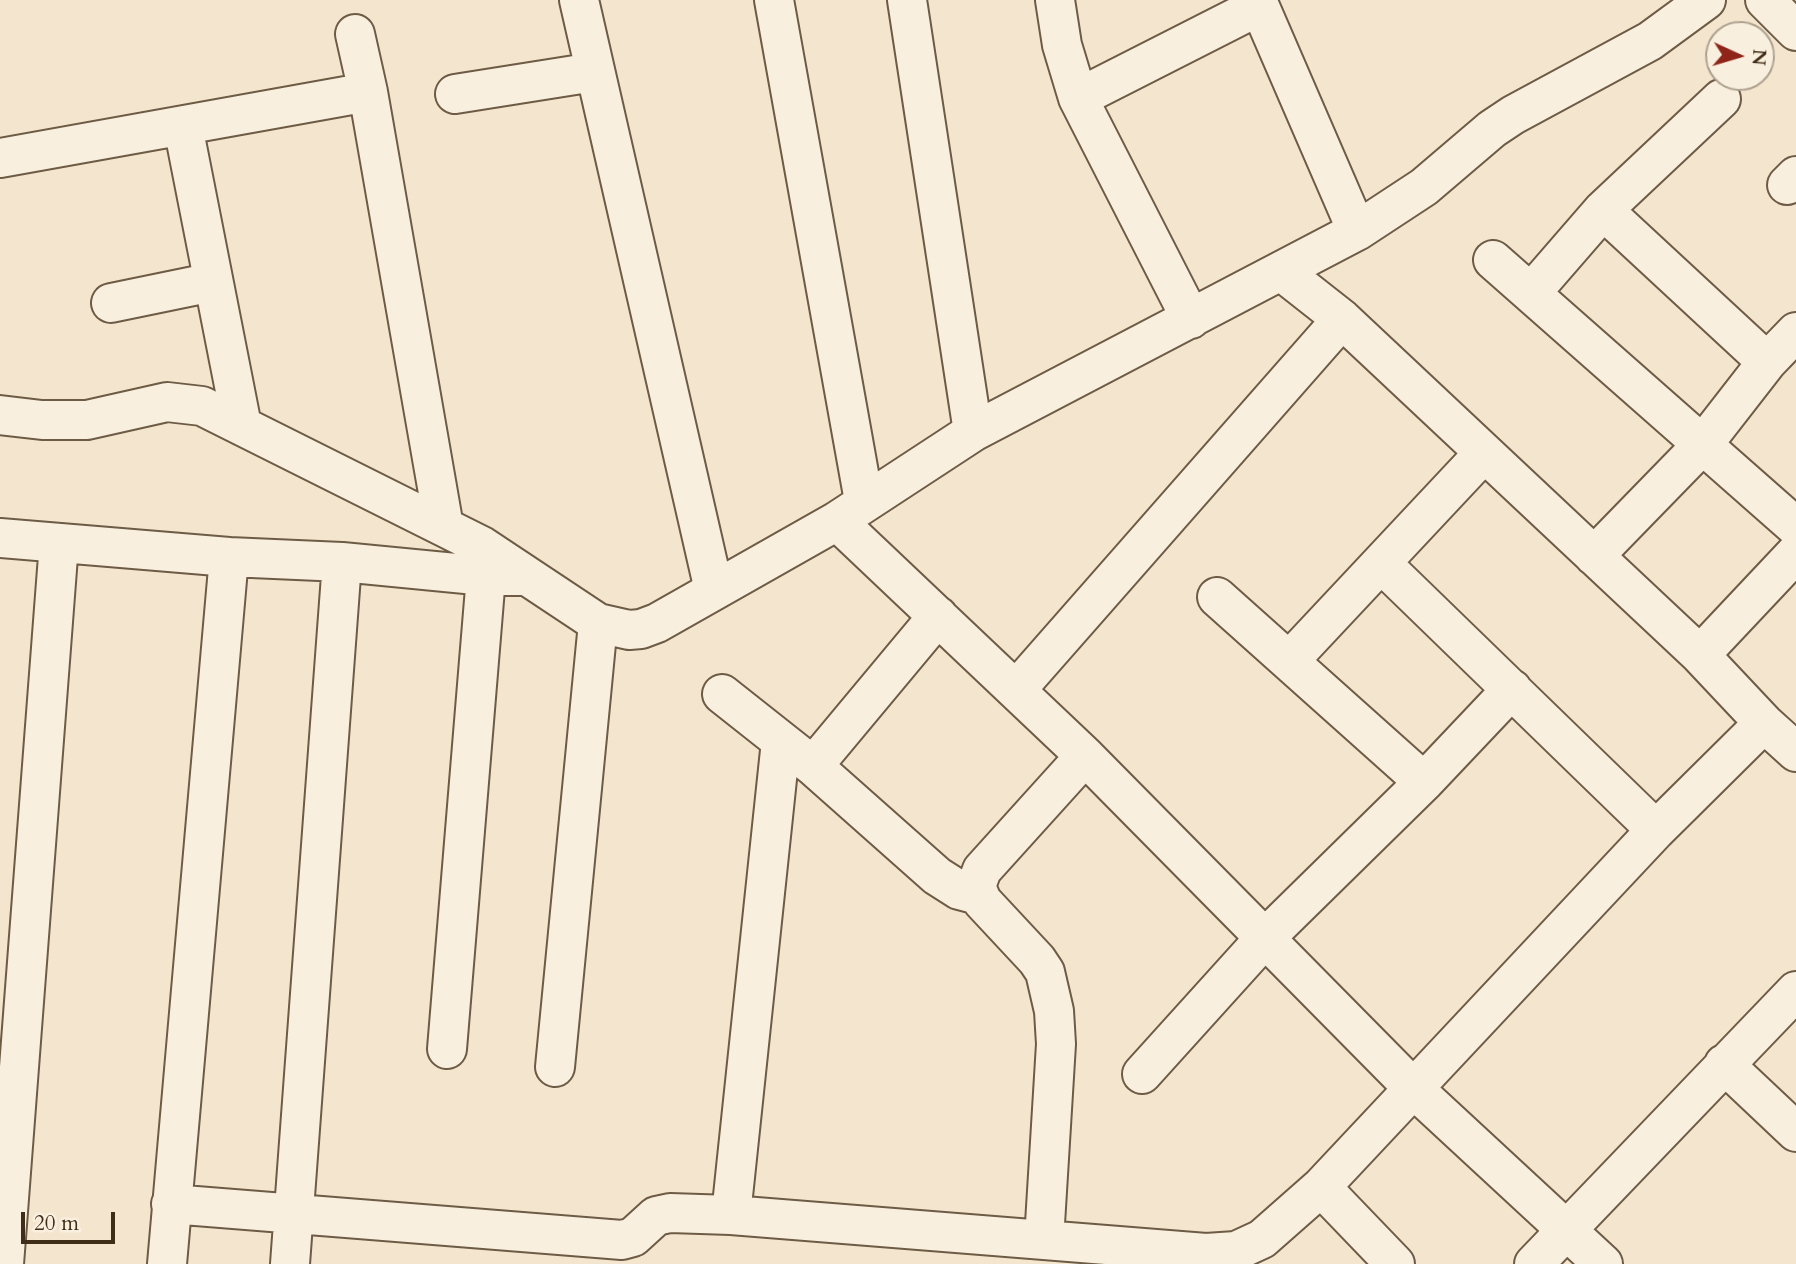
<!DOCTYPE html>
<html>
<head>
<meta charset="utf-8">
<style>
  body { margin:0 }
  #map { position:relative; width:1796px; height:1264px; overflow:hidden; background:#f4e6ce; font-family:Cardo,serif }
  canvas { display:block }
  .north { position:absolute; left:1705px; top:21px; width:70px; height:70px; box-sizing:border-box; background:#f8efdf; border:2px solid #aea18f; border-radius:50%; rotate:94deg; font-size:19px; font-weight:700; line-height:28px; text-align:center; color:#402d17 }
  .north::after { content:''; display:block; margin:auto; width:24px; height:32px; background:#8f2418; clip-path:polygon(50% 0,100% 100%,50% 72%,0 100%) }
  .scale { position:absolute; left:21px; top:1212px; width:94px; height:32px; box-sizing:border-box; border:4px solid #402d17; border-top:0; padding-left:9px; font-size:21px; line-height:24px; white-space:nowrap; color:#402d17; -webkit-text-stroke:5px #f8efdf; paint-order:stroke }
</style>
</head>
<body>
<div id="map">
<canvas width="1796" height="1264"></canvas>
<div class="north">N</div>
<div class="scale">20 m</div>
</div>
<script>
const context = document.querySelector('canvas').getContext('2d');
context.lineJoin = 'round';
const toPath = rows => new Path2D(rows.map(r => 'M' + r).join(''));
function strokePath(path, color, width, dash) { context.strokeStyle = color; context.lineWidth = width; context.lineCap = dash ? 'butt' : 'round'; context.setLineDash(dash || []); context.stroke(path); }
const minor = toPath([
  [579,0,714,590],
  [774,0,864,501],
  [907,0,973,432],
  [1055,0,1062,45,1078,98,1191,319],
  [1257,0,1357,231],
  [1765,0,1796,31],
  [355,34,368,92,444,527],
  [455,94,594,72],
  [1078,98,1259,6],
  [183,126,242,426],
  [0,158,368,92],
  [1787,185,1796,176],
  [1603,210,1767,362],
  [1493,260,1796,527],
  [1281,271,1342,319,1700,655,1764,723,1796,752],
  [1531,293,1603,210,1721,99],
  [111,303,213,282],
  [0,415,42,420,87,420,167,402,202,406,482,546,598,623,629,630,641,629,657,623,837,521,973,432,1357,231,1424,187,1492,129,1513,115,1650,41,1706,0],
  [837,521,1085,756,1414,1089,1603,1264],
  [0,538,229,557,342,562,486,576,526,576],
  [1594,556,1704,443,1767,362,1796,332],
  [1381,563,1656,830],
  [1217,597,1424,782],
  [1700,655,1796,553],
  [1289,661,1484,453],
  [1016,690,1342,319],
  [722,694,813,766,937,876,959,890,978,895],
  [813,766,938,616],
  [447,1049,486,576],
  [1724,1064,1796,1132],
  [555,1067,598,623],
  [1142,1074,1264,939,1424,782,1512,689],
  [1321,1187,1395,1264],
  [171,1204,622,1240,633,1237,656,1216,670,1213,731,1215,1206,1253,1236,1251,1262,1239,1321,1187,1656,830,1764,723],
  [731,1215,781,741],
  [1044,1240,1056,1044,1054,1011,1045,972,1037,960,982,901,976,886,982,870,1085,756],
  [4,1264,59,543],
  [167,1264,229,557],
  [290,1264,342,562],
  [1534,1264,1796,991]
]);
strokePath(minor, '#6d5b45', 42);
strokePath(minor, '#f8efdf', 38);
</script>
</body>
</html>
